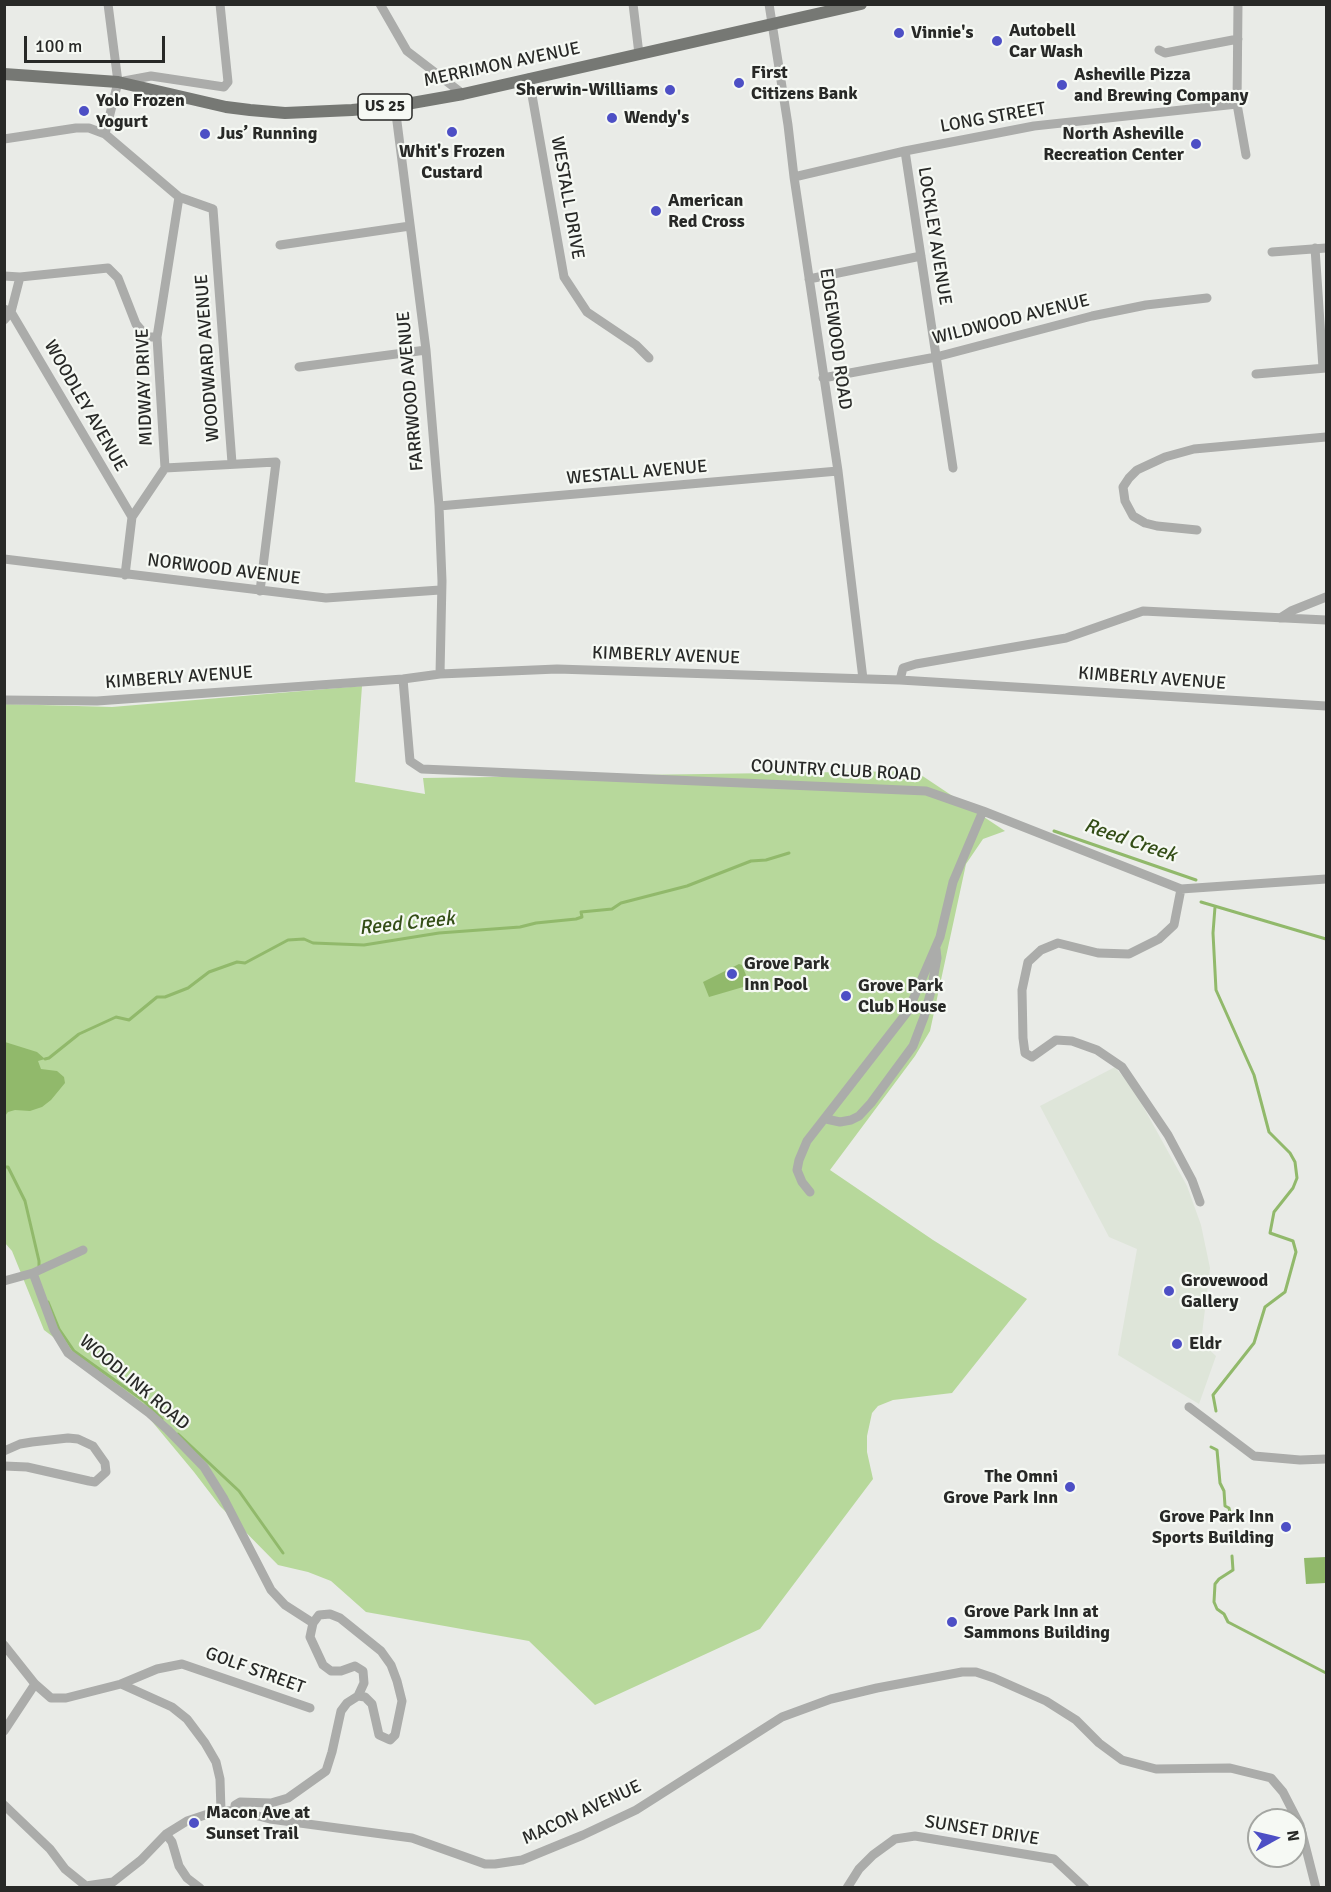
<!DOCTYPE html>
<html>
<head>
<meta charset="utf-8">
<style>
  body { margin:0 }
  #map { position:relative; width:1331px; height:1892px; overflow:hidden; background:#e9ebe7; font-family:Signika,sans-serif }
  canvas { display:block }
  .frame { position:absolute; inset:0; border:6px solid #282927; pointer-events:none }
  .north { position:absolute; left:1247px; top:1808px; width:60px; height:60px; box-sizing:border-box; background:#f6f9f4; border:2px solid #a4a6a2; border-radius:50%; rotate:82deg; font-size:16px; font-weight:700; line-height:24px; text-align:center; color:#282927 }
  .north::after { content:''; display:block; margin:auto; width:21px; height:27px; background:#4d4fc5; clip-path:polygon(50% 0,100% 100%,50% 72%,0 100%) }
  .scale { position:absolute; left:24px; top:36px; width:141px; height:27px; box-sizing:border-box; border:3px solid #282927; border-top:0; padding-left:8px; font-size:18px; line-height:21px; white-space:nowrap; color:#282927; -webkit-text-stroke:4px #f6f9f4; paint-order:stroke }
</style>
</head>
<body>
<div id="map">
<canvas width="1331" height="1892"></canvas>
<div class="frame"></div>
<div class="north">N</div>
<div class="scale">100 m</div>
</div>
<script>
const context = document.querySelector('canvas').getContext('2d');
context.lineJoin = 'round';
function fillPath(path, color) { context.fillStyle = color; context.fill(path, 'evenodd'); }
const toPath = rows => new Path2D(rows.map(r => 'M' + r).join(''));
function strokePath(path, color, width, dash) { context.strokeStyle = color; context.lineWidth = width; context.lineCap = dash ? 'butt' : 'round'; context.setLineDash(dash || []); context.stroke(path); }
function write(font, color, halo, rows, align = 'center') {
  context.font = font + ' Signika,sans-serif'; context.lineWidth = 4.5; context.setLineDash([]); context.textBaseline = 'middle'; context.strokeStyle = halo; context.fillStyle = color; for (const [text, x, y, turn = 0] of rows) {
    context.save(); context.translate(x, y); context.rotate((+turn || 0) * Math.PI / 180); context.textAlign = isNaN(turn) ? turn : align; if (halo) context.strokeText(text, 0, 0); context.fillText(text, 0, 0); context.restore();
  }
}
fillPath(toPath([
  [1115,1067,1134,1090,1187,1186,1201,1225,1210,1268,1201,1342,1216,1356,1199,1404,1118,1355,1137,1249,1109,1237,1040,1106]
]), '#dee5d9');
fillPath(toPath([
  [362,686,355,782,425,794,423,778,915,771,1005,831,983,839,966,864,930,1031,915,1056,830,1170,933,1240,1027,1299,952,1393,893,1400,878,1406,872,1413,867,1436,867,1452,873,1479,760,1629,595,1705,529,1641,366,1612,331,1581,308,1572,278,1565,220,1506,194,1472,130,1395,44,1330,12,1251,5,1243,4,704,112,707]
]), '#b7d89b');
fillPath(toPath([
  [739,964,742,965,750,985,709,997,703,982],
  [5,1042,37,1052,45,1059,38,1061,41,1069,57,1071,64,1077,65,1083,51,1100,42,1107,30,1111,15,1110,8,1112,5,1116],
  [1326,1557,1326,1583,1306,1584,1304,1558]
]), '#91b96b');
strokePath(toPath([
  [1054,831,1196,880],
  [1201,902,1326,939],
  [1215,907,1213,933,1216,990,1254,1075,1269,1132,1290,1153,1295,1162,1297,1178,1293,1188,1274,1212,1270,1233,1293,1241,1296,1252,1285,1292,1265,1307,1254,1343,1213,1395,1216,1411],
  [45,1059,49,1058,79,1034,116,1017,129,1020,157,997,165,997,188,988,209,972,237,962,245,963,288,940,304,939,313,943,364,945,439,933,520,927,536,923,576,919,582,917,581,912,612,909,621,903,687,886,751,861,766,860,789,853],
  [4,1167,8,1167,25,1201,39,1261,39,1267],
  [48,1302,59,1329,74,1351,144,1401,162,1419],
  [178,1434,239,1491,283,1553],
  [1211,1447,1217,1450,1220,1483,1224,1491,1225,1506,1229,1508,1232,1521],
  [1232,1556,1233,1570,1219,1579,1215,1584,1214,1602,1217,1609,1224,1614,1228,1622,1326,1673]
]), '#91b96b', 3);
strokePath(toPath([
  [380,4,407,51,463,94],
  [633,4,639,54],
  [769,4,788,125,794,177,838,471,863,679],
  [1238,4,1237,104,1246,155],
  [1159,50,1165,53,1238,39],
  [529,78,564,277,587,312,636,345,649,358],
  [124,81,151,76,224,87,228,82,220,4],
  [395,106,426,350,439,506,442,581,440,674],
  [105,134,118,82,108,4],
  [4,139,76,128,89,128,105,134,179,197,213,209,232,463],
  [905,151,953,468],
  [794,177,905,151,1034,126,1237,104],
  [280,245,410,226],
  [1315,248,1323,368],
  [1272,252,1326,248],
  [4,276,20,277],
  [809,279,921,256],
  [4,309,11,312,132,517],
  [4,320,11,312,20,277,108,268,118,278,136,324,147,337,157,337],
  [299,367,426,350],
  [1256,374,1326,368],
  [823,378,936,357,1092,316,1146,305,1207,298],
  [165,468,157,337,179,197],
  [439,506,838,471],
  [1197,530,1157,526,1145,523,1133,516,1125,501,1123,487,1129,478,1137,470,1165,457,1194,449,1326,437],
  [4,559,326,598,440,590],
  [125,575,132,517,165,468,276,462,260,591],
  [1280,618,1291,611,1326,597],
  [403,679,410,761,422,769,926,791,983,811,1181,889,1326,879],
  [900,680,903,668,916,664,1066,638,1143,611,1326,620],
  [4,700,97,701,403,679,440,674,557,669,900,680,1326,706],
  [1181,889,1174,925,1159,939,1129,954,1098,953,1058,943,1041,950,1028,962,1022,990,1023,1038,1025,1053,1032,1057,1056,1040,1072,1041,1097,1050,1122,1067,1168,1135,1192,1180,1200,1202],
  [826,1119,840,1122,851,1120,859,1116,871,1103,913,1046,924,1017,931,991,937,958,936,949],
  [810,1192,802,1182,797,1170,799,1160,807,1141,908,1011,940,937,953,882,983,811],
  [33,1273,54,1330,68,1353,149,1413,168,1430,204,1467,224,1499,271,1590,285,1605,313,1623],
  [4,1281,33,1273,83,1250],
  [1189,1407,1254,1456,1300,1460,1326,1459],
  [4,1451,20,1444,32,1442,68,1438,78,1439,93,1446,105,1463,106,1472,95,1482,89,1481,27,1467,4,1466],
  [4,1645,35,1684,51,1698,66,1698,121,1684,172,1707,187,1719,205,1743,216,1762,220,1779,221,1811],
  [121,1684,157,1669,182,1664,310,1708],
  [4,1731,35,1684],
  [4,1805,50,1849,65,1869,86,1886,113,1882,141,1860,166,1834,187,1821,208,1814,235,1810,270,1819,412,1838,485,1864,495,1864,522,1860,583,1835,636,1810,782,1717,831,1699,877,1688,962,1672,976,1672,994,1678,1046,1701,1076,1720,1099,1743,1122,1760,1156,1769,1230,1768,1271,1778,1283,1792,1300,1825,1316,1888],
  [235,1810,235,1805,240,1802,271,1803,288,1798,326,1771,332,1752,341,1711,347,1703,358,1696,364,1683,363,1671,355,1666,341,1671,331,1671,323,1665,310,1637,313,1623,319,1615,330,1614,340,1618,381,1651,391,1665,397,1681,402,1701,395,1735,390,1740,379,1735,372,1704,365,1697,358,1696],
  [166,1834,172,1842,179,1866,187,1878,200,1888],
  [847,1888,859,1869,873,1855,895,1839,915,1836,1054,1859,1085,1888]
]), '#abacaa', 9);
strokePath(toPath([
  [4,74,118,82,226,107,250,110,285,113,352,110,395,106,463,94,861,4]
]), '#767874', 12);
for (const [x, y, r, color] of [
  [899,33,6,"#4d4fc5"],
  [997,41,6,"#4d4fc5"],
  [739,83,6,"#4d4fc5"],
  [1062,85,6,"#4d4fc5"],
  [670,90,6,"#4d4fc5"],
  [84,111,6,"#4d4fc5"],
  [612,118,6,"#4d4fc5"],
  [452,132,6,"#4d4fc5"],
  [205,134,6,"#4d4fc5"],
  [1196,144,6,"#4d4fc5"],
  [656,211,6,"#4d4fc5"],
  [732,974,6,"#4d4fc5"],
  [846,996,6,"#4d4fc5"],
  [1169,1291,6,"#4d4fc5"],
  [1177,1344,6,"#4d4fc5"],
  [1070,1487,6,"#4d4fc5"],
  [1286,1527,6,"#4d4fc5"],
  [952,1622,6,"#4d4fc5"],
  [194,1823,6,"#4d4fc5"]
]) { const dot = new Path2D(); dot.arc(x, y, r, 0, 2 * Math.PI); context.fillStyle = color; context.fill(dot); strokePath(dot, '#f6f9f4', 2); }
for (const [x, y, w] of [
  [385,107,54]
]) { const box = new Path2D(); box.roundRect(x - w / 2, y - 13, w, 26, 4.5); context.fillStyle = '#f6f9f4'; context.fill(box); strokePath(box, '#282927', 1.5); }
write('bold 16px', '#282927', null, [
  ["US 25",385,107]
]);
write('bold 18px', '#282927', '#f6f9f4', [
  ["Autobell",1009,31],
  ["Car Wash",1009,52],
  ["Vinnie's",911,33],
  ["First",751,73],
  ["Citizens Bank",751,94],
  ["Asheville Pizza",1074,75],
  ["and Brewing Company",1074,96],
  ["Sherwin-Williams",658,90,"right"],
  ["Yolo Frozen",96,101],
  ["Yogurt",96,122],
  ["Wendy's",624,118],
  ["Jus’ Running",217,134],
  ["North Asheville",1184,134,"right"],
  ["Recreation Center",1184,155,"right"],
  ["Whit's Frozen",452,152,"center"],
  ["Custard",452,173,"center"],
  ["American",668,201],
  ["Red Cross",668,222],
  ["Grove Park",744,964],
  ["Inn Pool",744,985],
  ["Grove Park",858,986],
  ["Club House",858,1007],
  ["Grovewood",1181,1281],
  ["Gallery",1181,1302],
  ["Eldr",1189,1344],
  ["The Omni",1058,1477,"right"],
  ["Grove Park Inn",1058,1498,"right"],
  ["Grove Park Inn",1274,1517,"right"],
  ["Sports Building",1274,1538,"right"],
  ["Grove Park Inn at",964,1612],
  ["Sammons Building",964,1633],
  ["Macon Ave at",206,1813],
  ["Sunset Trail",206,1834]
], 'left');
write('18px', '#282927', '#f6f9f4', [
  ["MERRIMON AVENUE",502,65,-12],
  ["LONG STREET",993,118,-10],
  ["WESTALL DRIVE",567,198,80],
  ["LOCKLEY AVENUE",934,236,81],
  ["WILDWOOD AVENUE",1011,320,-14],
  ["EDGEWOOD ROAD",835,339,82],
  ["WOODWARD AVENUE",208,358,-94],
  ["MIDWAY DRIVE",145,387,-92],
  ["FARRWOOD AVENUE",411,391,-95],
  ["WOODLEY AVENUE",85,406,60],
  ["WESTALL AVENUE",637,473,-5],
  ["NORWOOD AVENUE",224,570,7],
  ["KIMBERLY AVENUE",666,656,2],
  ["KIMBERLY AVENUE",179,678,-4],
  ["KIMBERLY AVENUE",1152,679,4],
  ["COUNTRY CLUB ROAD",836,771,3],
  ["WOODLINK ROAD",134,1383,40],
  ["GOLF STREET",255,1671,20],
  ["MACON AVENUE",582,1813,-25],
  ["SUNSET DRIVE",982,1831,9]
]);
write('italic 20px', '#334d16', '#f6f9f4', [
  ["Reed Creek",1130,841,19],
  ["Reed Creek",407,924,-6]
]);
</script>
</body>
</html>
